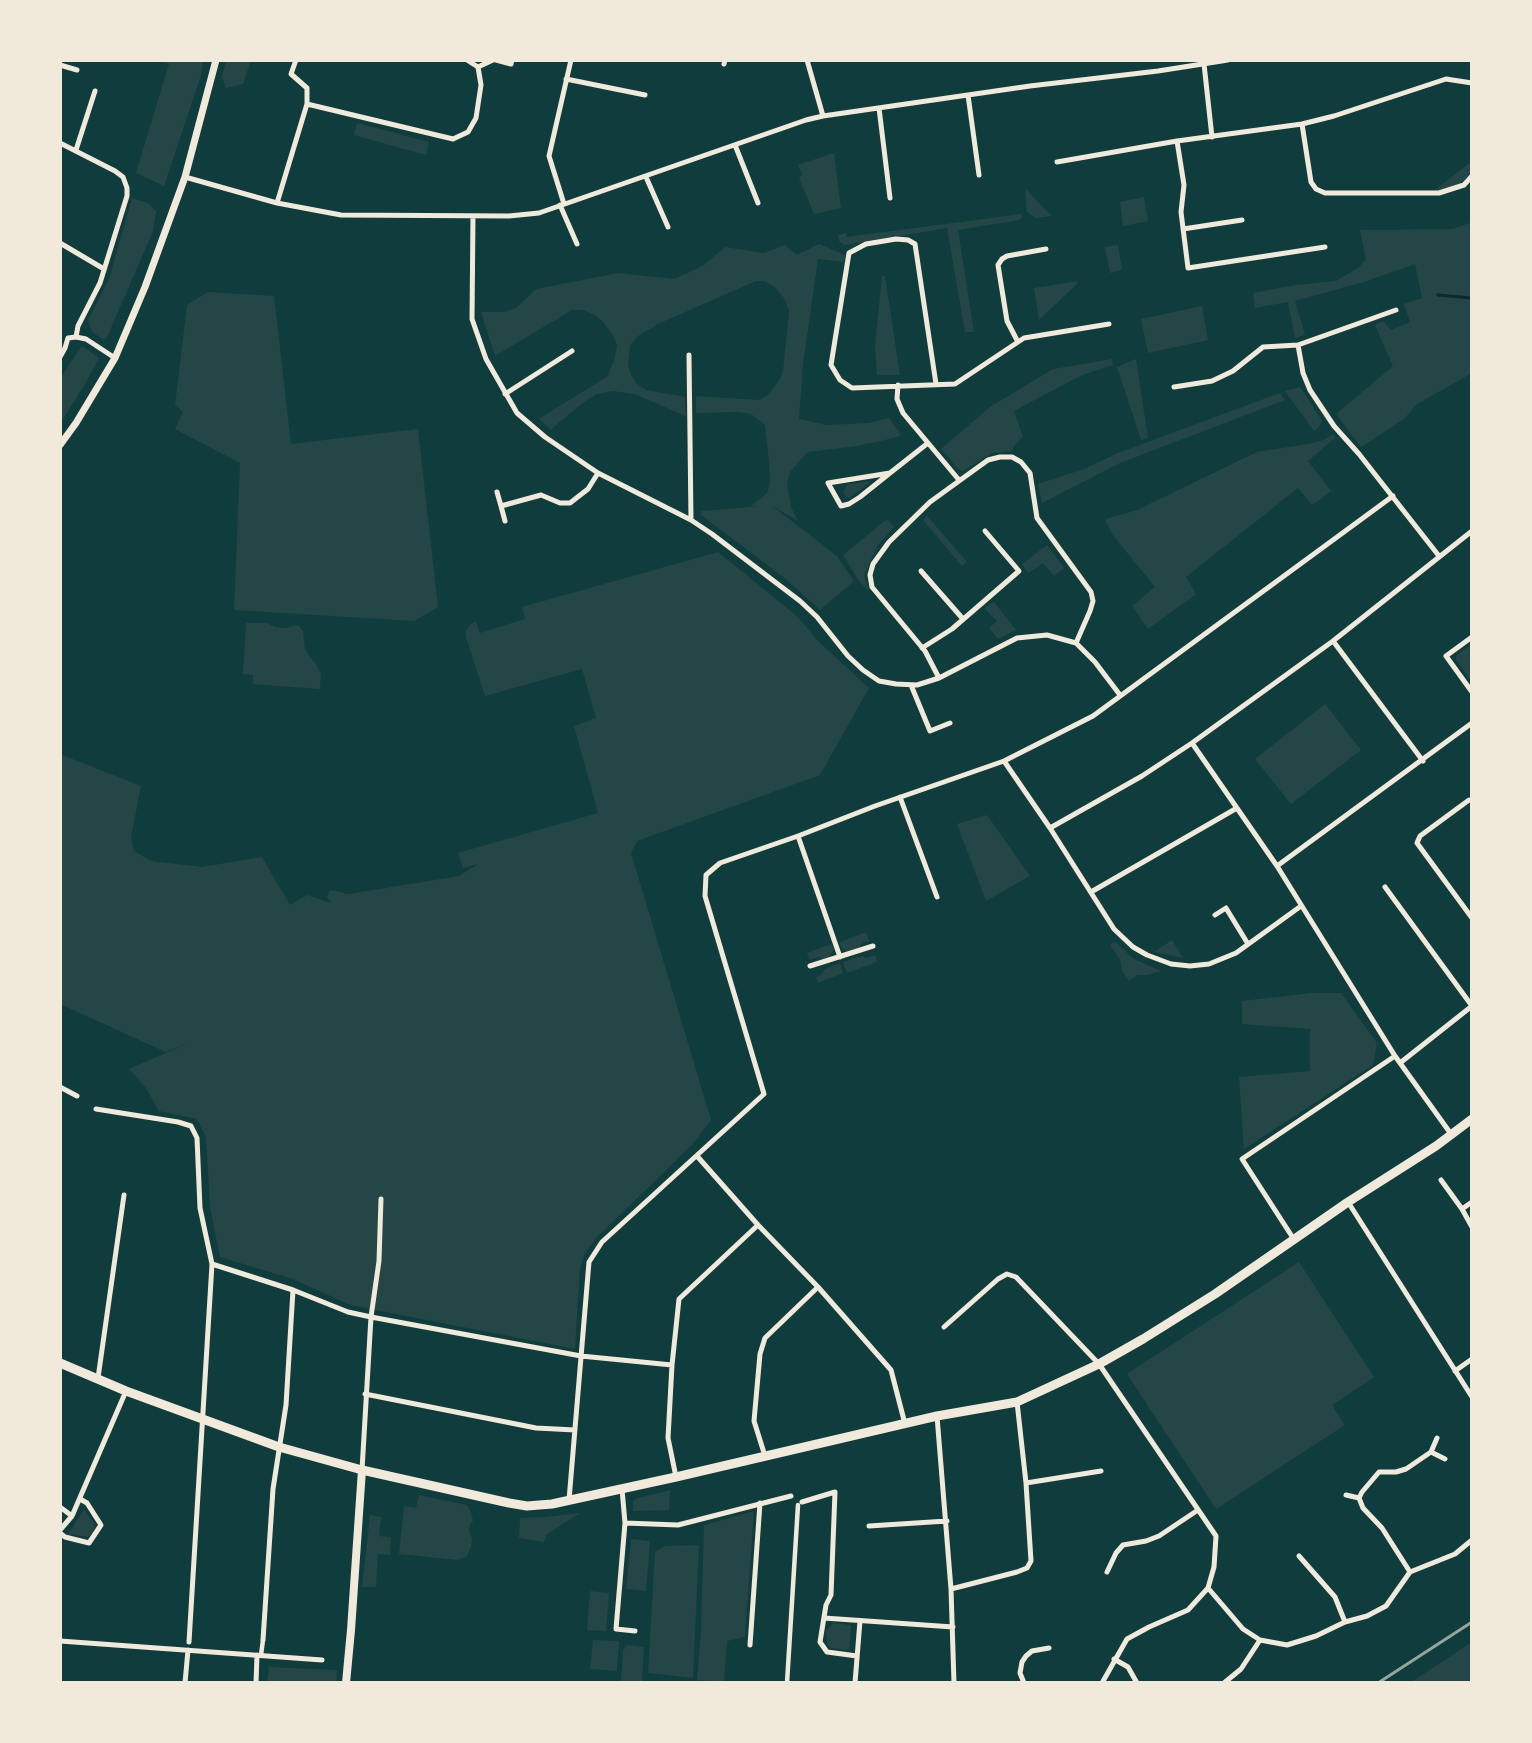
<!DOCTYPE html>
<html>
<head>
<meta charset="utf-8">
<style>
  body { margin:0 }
  #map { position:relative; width:1532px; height:1743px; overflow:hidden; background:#0f3d3e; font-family:"Work Sans",sans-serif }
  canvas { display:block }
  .frame { position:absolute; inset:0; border:62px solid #f1e9da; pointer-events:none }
</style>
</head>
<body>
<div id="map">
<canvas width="1532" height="1743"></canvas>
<div class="frame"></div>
</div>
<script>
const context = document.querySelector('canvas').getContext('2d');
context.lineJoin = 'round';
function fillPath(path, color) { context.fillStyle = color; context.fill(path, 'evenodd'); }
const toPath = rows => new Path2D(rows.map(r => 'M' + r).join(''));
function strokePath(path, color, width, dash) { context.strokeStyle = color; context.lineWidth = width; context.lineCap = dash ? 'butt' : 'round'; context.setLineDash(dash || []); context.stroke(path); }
fillPath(toPath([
  [157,60,203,60,201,75,164,186,136,173,169,64],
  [226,60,251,60,243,84,226,88,222,77],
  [357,123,429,142,426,155,354,135],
  [834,153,841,208,814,214,799,178,802,174,798,165],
  [1472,161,1472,172,1461,183,1452,188,1435,190],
  [1025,188,1051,216,1036,218,1027,212],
  [1144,197,1148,221,1123,226,1120,202],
  [132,198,148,203,156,211,153,231,108,335,104,340,92,332,88,320,109,279],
  [1022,214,1022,217,1019,220,958,230,974,332,965,332,947,228,845,245,839,241,838,235,846,233,846,237],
  [1472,222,1472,373,1417,404,1404,419,1361,447,1336,414,1393,366,1375,325,1383,321,1391,330,1410,322,1404,304,1422,298,1415,264,1364,282,1295,301,1305,335,1295,338,1288,302,1255,308,1253,293,1295,285,1336,281,1358,268,1366,260,1360,230,1453,229],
  [819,244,845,255,844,262,818,259,803,364,799,419,827,425,869,423,889,418,901,435,894,438,857,446,808,452,790,472,787,483,791,507,798,521,771,505,837,556,854,581,820,610,787,580,701,515,701,511,761,506,751,506,767,493,770,483,769,461,765,425,751,414,738,412,696,413,696,396,759,400,768,395,780,379,783,371,789,311,784,298,775,287,764,281,756,281,658,324,638,336,630,345,628,364,630,373,636,383,646,390,685,397,686,416,634,394,613,391,597,394,584,402,557,424,551,430,539,419,608,376,614,360,617,346,614,337,604,323,595,315,583,310,572,310,495,356,481,312,505,312,516,308,536,289,618,273,675,279,704,265,725,247,763,253,785,245,797,255],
  [1118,245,1122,270,1110,273,1105,247],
  [882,276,885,276,900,375,877,375,875,346],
  [1077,281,1077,284,1039,320,1034,288],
  [208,292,274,296,291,444,418,429,438,607,414,621,234,610,240,463,175,429,183,412,175,405,187,305],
  [1202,306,1208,340,1148,353,1141,319],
  [82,346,99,358,85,384,60,424,60,378],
  [1112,359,1113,365,1082,375,1014,411,1023,437,1018,441,1011,451,992,453,963,471,958,469,941,449,990,407,1053,369],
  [1136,359,1148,438,1141,440,1117,367],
  [1300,387,1322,421,1319,427,1314,431,1285,391],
  [1280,393,1285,400,1120,463,1042,503,1038,484,1084,469,1118,453],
  [1333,434,1336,437,1308,461,1331,491,1312,505,1298,488,1186,577,1196,594,1148,629,1132,606,1155,587,1112,534,1105,519,1137,510,1257,452,1313,443,1324,440],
  [872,481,849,498,843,493,845,488,849,484],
  [927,516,967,562,962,566,923,520],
  [887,519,894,527,878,545,864,575,869,591,859,581,843,555],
  [1047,545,1064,568,1054,576,1043,563,1028,573,1022,564],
  [718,552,798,617,818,641,869,688,820,775,637,841,631,853,711,1120,692,1145,596,1238,585,1253,580,1268,575,1349,350,1305,293,1279,220,1257,210,1207,206,1137,197,1119,159,1111,146,1088,129,1069,191,1042,166,1052,60,1004,60,754,141,786,131,837,134,851,151,861,202,867,262,857,290,905,307,895,331,903,327,897,330,890,349,894,459,876,478,864,463,868,458,853,598,813,574,726,596,718,582,669,485,696,466,637,466,631,470,625,476,621,480,633,525,619,522,607],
  [994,602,1016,630,998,639,989,628,997,621,984,608],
  [246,623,267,623,275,627,285,628,298,625,303,631,305,650,316,664,321,674,320,689,253,684,253,675,243,674],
  [1472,644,1472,682,1456,660,1457,655],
  [1325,704,1361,750,1291,804,1255,759],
  [987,815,1030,876,986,901,957,824],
  [866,932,869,941,863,943,857,949,846,951,841,947,840,942],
  [1172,940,1183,958,1154,952],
  [1115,942,1134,959,1161,971,1147,975,1137,975,1129,981,1122,971,1120,959,1110,945],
  [831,944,834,949,829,957,823,959,818,957,810,960,807,953],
  [875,955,877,962,847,973,843,962,862,956,867,958],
  [840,963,843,973,818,983,816,977,821,975,825,969],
  [1312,993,1341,993,1377,1043,1373,1065,1244,1149,1239,1077,1310,1071,1310,1029,1242,1024,1242,1001],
  [1299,1262,1374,1377,1332,1405,1345,1425,1216,1509,1127,1374],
  [670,1490,669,1510,633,1511,633,1501,638,1498],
  [419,1495,467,1505,471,1512,473,1521,470,1524,469,1531,472,1539,471,1547,467,1556,458,1560,399,1554,404,1506,416,1508],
  [84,1510,94,1523,95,1527,88,1537,68,1534],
  [754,1511,745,1637,727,1641,724,1682,697,1680,701,1630,704,1525],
  [580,1513,547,1534,544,1542,519,1538,520,1518,545,1517],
  [370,1515,381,1517,379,1536,391,1537,390,1555,378,1554,376,1587,362,1587],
  [631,1539,650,1541,646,1591,626,1589],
  [699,1545,693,1678,648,1673,655,1552,665,1546],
  [590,1591,609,1593,606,1631,587,1630],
  [833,1623,851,1625,849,1650,831,1648,828,1645,826,1631],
  [593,1640,619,1641,617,1671,590,1669],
  [1472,1642,1472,1683,1410,1683],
  [628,1645,644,1647,642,1683,621,1683,623,1650],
  [269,1667,337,1670,336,1683,267,1683]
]), '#244646');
strokePath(toPath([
  [1438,295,1472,298]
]), '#0a2a2b', 3);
strokePath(toPath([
  [261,1655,263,1640],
  [787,1683,798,1505]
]), '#f1e9da', 4.5);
strokePath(toPath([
  [467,60,478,67,493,60],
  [496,60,511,64,512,60],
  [807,60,823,116],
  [724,64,725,60],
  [1204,64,1212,137],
  [60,65,77,70],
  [566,79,645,95],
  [968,95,979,175],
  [307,104,453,139,468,132,476,118,481,85,478,67],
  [879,108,890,198],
  [1302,124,1311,182,1316,189,1325,193,1439,193,1464,185,1472,176],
  [1177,141,1184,185,1181,212,1188,268,1325,247],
  [60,143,115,171,123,177,127,188,127,196,100,283,78,326,76,337],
  [735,145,758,203],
  [76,150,95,91],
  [1057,162,1177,141,1302,124,1334,116,1446,79,1472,83],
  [185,177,277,203,341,215,509,216,539,213,806,120,823,116,1030,86,1158,71,1228,60],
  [646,177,668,227],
  [277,203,307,104,307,88,291,74,296,60],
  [564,204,549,156,571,60],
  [560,205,577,244],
  [473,216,472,319,486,359,517,413,545,437,598,473,691,520,712,534,800,601,817,617,848,656,863,670,879,681,896,684,917,685,939,678,1017,638,1047,635,1076,643,1095,662,1120,695],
  [1183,229,1242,220],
  [60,243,104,269],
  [1018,342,1007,321,998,265,1002,259,1007,256,1046,249],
  [1298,345,1303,373,1310,390,1334,426,1359,454,1439,556],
  [689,355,691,520],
  [60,357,65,348,68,338,76,337,86,339,115,358],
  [936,384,915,244,908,240,896,239,866,244,849,253,831,365,840,380,852,388,955,384,1024,338,1109,324],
  [898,385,897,399,903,413,959,480],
  [1174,387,1212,381,1233,371,1263,347,1298,345,1396,310],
  [505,394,572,351],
  [890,473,828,483,841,506,849,504,860,497,890,473,928,443],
  [497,492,501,506],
  [505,521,501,506,541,495,560,503,570,503,588,489,598,473],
  [921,571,963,619],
  [1472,637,1446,656,1472,692],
  [1333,641,1423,761],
  [922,648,952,629,1019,571,985,531],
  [939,678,925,651,872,587,870,575,873,564,889,542,930,502,988,460,1000,457,1012,457,1021,462,1030,473,1037,518,1091,592,1093,601,1090,611,1076,643],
  [911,685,930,731,950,723],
  [1192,743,1277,866,1395,1056,1451,1134],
  [1004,761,1050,828,1114,929,1133,947,1147,955,1171,964,1190,966,1209,964,1236,953,1301,906],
  [900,797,937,897],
  [1472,801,1469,800,1420,836,1417,843,1472,918],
  [1050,828,1142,776,1192,743,1333,641,1472,531],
  [798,836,840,957],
  [1277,866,1472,723],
  [1385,887,1472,1006],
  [1091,892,1237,808],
  [1215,915,1226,908,1248,944],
  [810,966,873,946],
  [1400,1063,1472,1006],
  [60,1087,77,1096],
  [96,1109,178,1122,191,1126,197,1138,200,1208,212,1264,189,1642],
  [697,1156,758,1225,818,1287,891,1370,905,1424],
  [1441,1180,1462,1209,1472,1227],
  [1348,1202,1472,1397],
  [1462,1209,1472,1202],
  [1293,1238,1242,1159,1395,1056],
  [212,1264,293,1290,348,1312,371,1317,581,1356,672,1365],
  [944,1327,998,1279,1007,1274,1016,1277,1099,1364,1216,1536,1214,1567,1208,1588,1188,1610,1149,1627,1127,1639,1102,1683],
  [1455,1371,1472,1359],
  [98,1378,124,1195],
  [365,1394,536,1428,575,1430],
  [937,1416,951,1589,954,1683],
  [1431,1452,1437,1438],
  [765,1456,754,1421,760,1354,765,1338,818,1287],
  [362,1470,371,1317,379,1261,381,1199],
  [676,1477,668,1438,672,1365,679,1299,758,1225],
  [1026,1483,1101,1471],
  [622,1489,625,1523,616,1629,635,1631],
  [1346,1495,1359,1498],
  [569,1500,589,1262,602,1242,764,1094,705,896,706,875,720,863,798,836,875,806,1004,761,1093,716,1393,496],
  [802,1502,835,1492,831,1595,826,1605,820,1642,827,1652,857,1656],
  [60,1507,72,1516],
  [625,1523,678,1525,791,1496],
  [869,1526,947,1521],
  [60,1530,72,1516,126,1391],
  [60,1533,65,1537,89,1543,101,1525,87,1503,80,1499],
  [1299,1556,1335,1597,1345,1622],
  [1107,1572,1116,1553,1123,1545,1146,1541,1159,1536,1198,1510],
  [1410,1572,1455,1554,1472,1540],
  [1208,1588,1243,1629,1260,1640,1287,1645,1316,1636,1345,1622,1367,1616,1386,1606,1410,1572,1382,1528,1363,1508,1359,1498,1362,1492,1379,1472,1396,1472,1406,1469,1431,1452,1445,1459],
  [951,1589,1017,1572,1027,1568,1031,1561,1026,1483,1017,1402],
  [824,1618,953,1627],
  [263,1640,273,1489,286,1405,293,1290],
  [60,1641,322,1660],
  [750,1645,760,1503],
  [1114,1659,1128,1667,1137,1683],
  [185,1683,188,1650],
  [256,1683,257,1655],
  [855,1683,860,1621],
  [1024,1683,1020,1673,1022,1662,1026,1656,1032,1651,1049,1648],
  [1224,1683,1241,1669,1260,1640]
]), '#f1e9da', 5);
strokePath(toPath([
  [60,445,76,423,115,358,145,287,185,177,216,60]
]), '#f1e9da', 7);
strokePath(toPath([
  [346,1683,351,1630,362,1470]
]), '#f1e9da', 8);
strokePath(toPath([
  [60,1363,126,1391,279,1447,362,1470,509,1503,527,1506,552,1504,676,1477,937,1416,1017,1402,1099,1364,1143,1339,1215,1294,1348,1202,1436,1146,1472,1119]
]), '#f1e9da', 9);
strokePath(toPath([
  [1378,1683,1472,1622]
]), '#97a49c', 3);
</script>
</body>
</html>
